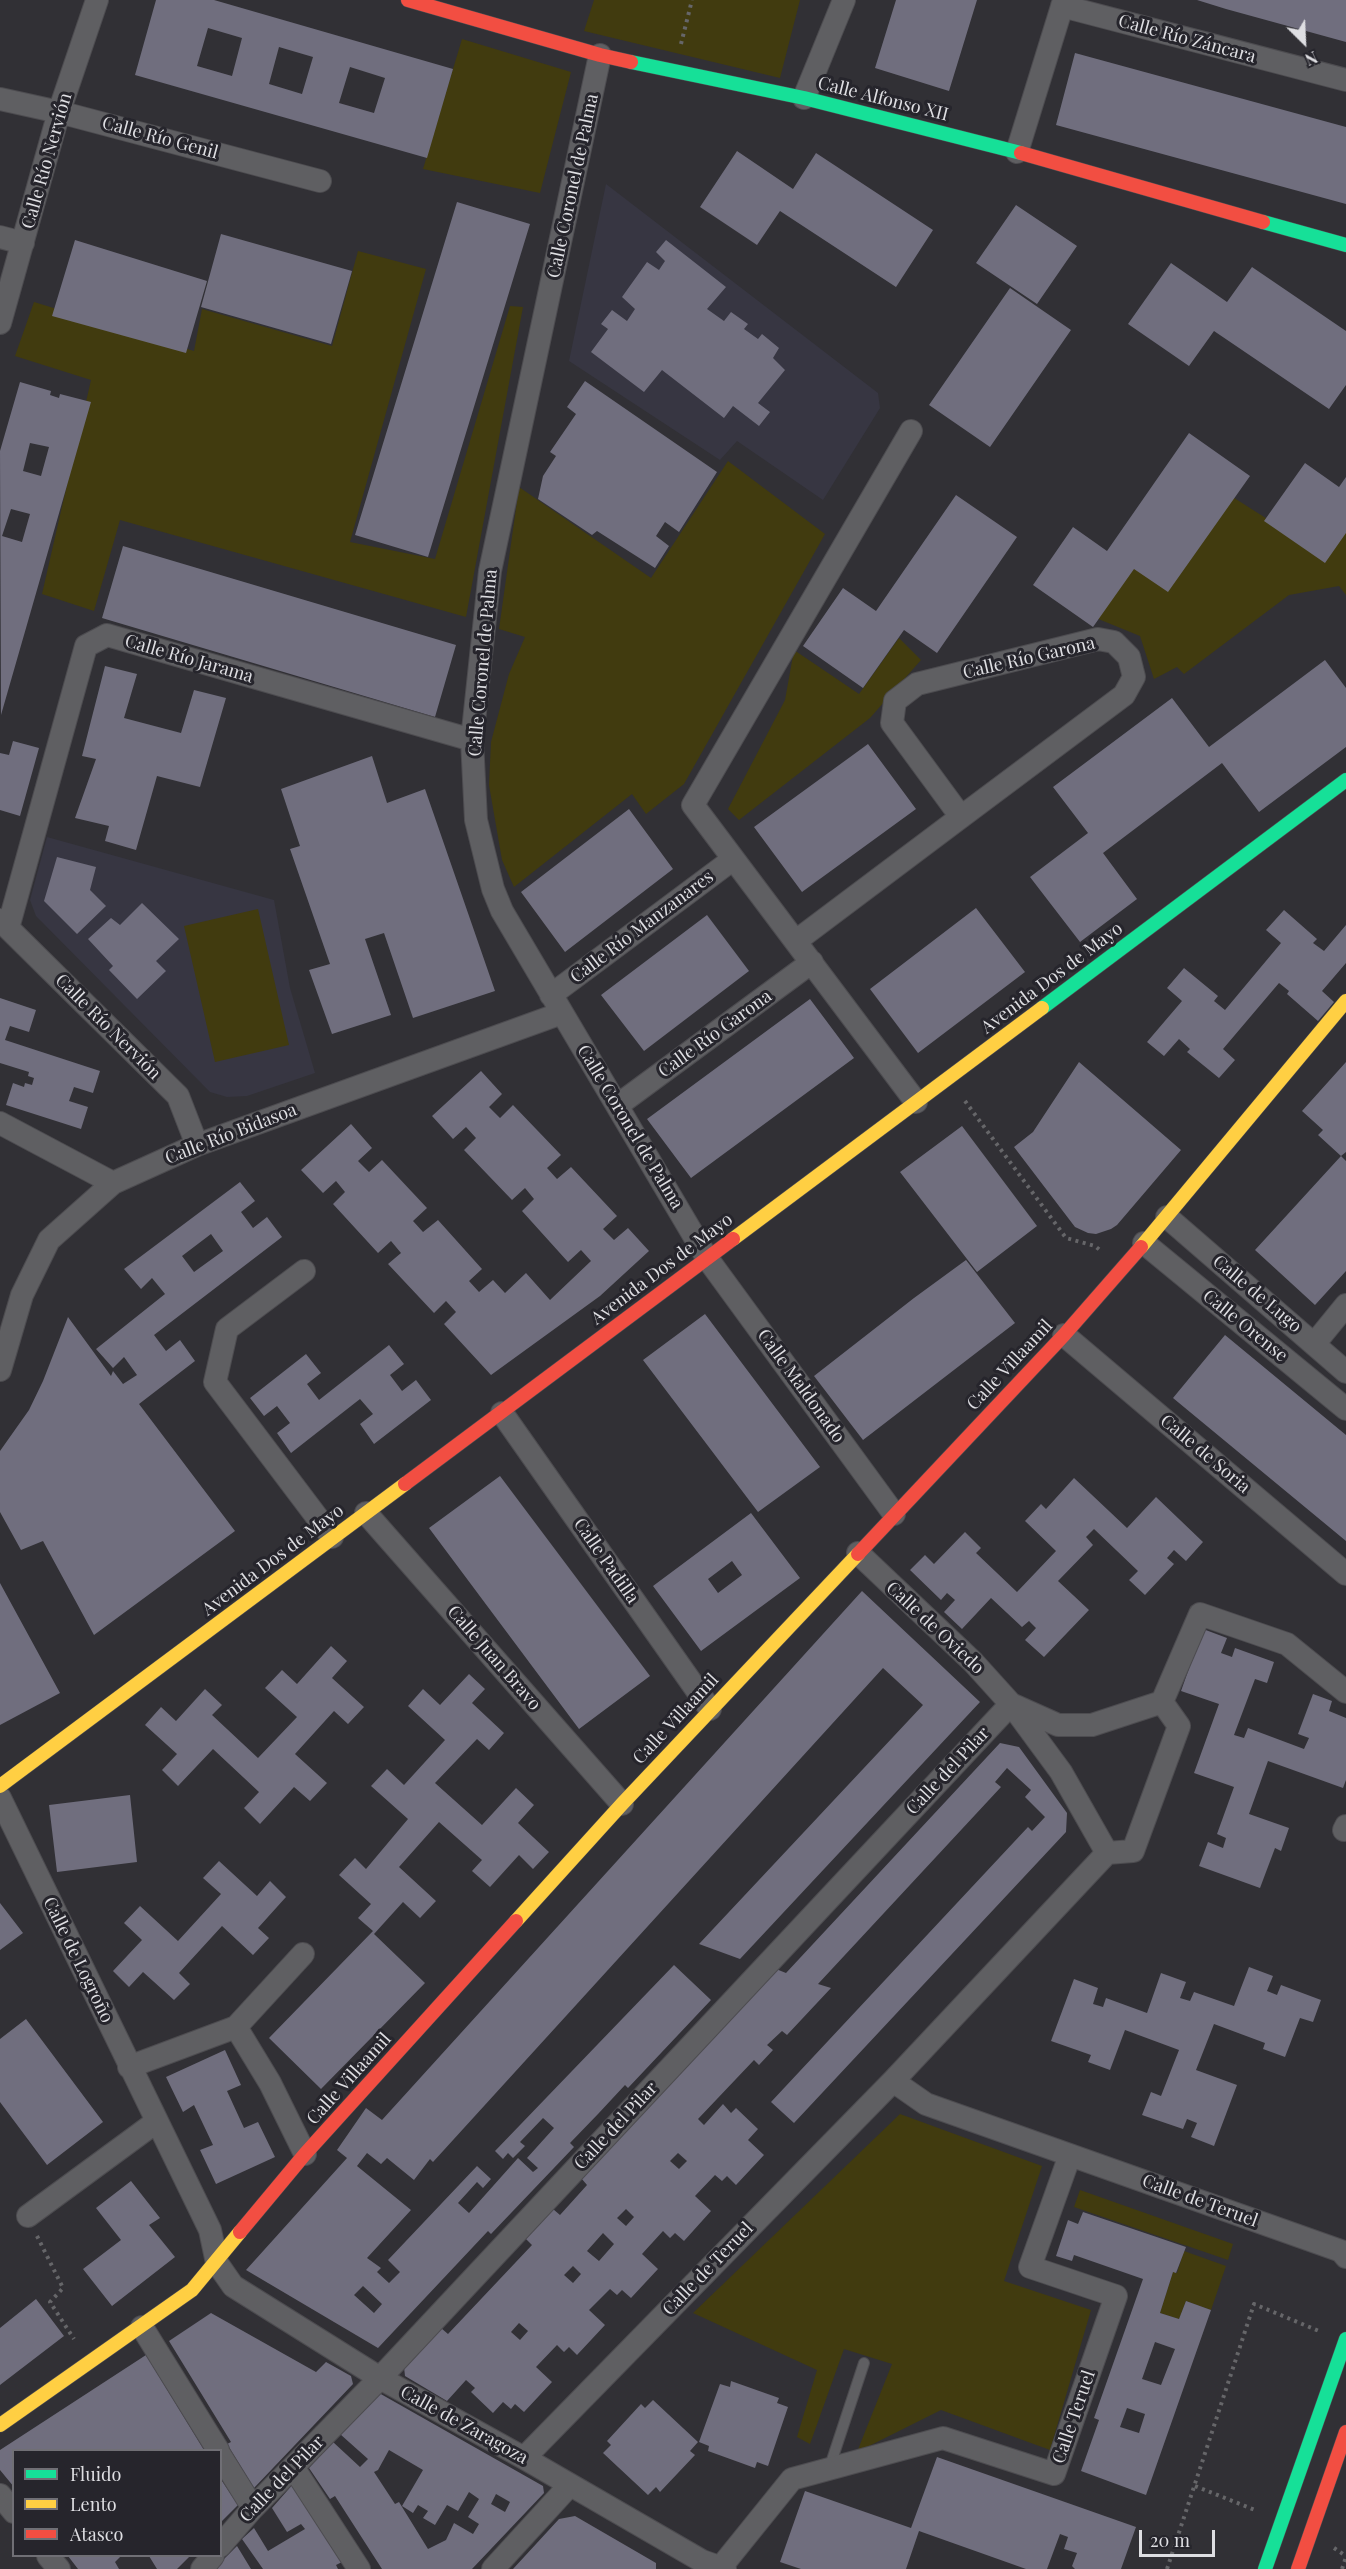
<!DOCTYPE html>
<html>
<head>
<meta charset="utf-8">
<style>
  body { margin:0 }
  #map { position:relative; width:1346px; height:2569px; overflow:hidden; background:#313035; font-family:"Playfair Display",serif }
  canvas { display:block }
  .legend { position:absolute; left:12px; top:2449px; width:210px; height:108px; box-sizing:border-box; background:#26252c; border:2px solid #706f75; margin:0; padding:8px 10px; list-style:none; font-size:18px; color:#dedee2 }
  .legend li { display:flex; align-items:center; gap:12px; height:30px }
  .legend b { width:30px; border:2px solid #706f75 }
  .north { position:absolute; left:1274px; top:12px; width:60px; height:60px; -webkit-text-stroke:4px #26252c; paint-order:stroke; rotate:156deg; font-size:16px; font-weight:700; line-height:24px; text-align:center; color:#dedee2 }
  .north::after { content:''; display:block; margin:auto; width:21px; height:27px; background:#dedee2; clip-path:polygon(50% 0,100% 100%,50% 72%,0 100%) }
  .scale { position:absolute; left:1139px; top:2530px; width:76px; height:27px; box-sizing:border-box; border:3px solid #dedee2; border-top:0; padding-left:8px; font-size:18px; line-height:21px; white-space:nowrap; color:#dedee2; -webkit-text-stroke:4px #26252c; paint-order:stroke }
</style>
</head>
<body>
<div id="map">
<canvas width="1346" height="2569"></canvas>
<ul class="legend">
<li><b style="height:8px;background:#16e098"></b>Fluido</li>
<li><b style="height:8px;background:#ffcf43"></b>Lento</li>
<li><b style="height:8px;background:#f24e42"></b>Atasco</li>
</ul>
<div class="north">N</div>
<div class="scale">20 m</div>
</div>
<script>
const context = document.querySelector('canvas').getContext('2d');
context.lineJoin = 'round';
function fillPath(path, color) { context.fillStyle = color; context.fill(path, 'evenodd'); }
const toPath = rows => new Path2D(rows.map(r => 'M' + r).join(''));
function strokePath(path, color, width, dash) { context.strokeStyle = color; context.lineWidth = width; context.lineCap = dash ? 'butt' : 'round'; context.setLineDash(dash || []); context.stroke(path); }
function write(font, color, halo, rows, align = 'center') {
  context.font = font + ' "Playfair Display",serif'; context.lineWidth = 6; context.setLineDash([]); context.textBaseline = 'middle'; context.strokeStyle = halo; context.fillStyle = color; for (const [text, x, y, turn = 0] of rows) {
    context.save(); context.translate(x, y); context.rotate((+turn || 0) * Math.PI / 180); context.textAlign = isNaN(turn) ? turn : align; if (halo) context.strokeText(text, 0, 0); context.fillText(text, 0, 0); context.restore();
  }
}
fillPath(toPath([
  [606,184,878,393,880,408,823,500,737,441,720,460,569,361],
  [47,837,274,900,290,988,315,1073,247,1096,227,1097,210,1092,36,916,30,900]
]), '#373642');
fillPath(toPath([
  [594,0,800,0,780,78,584,31],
  [462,39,571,72,540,193,423,169],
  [358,251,426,269,350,542,435,559,510,306,523,307,466,617,120,520,94,611,42,594,91,380,15,356,34,302,194,351,202,309,332,346],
  [728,461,825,534,684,784,646,814,632,794,514,887,502,860,489,785,491,742,509,674,525,637,499,629,519,487,651,578],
  [1228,494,1319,552,1346,515,1346,595,1339,586,1289,595,1184,674,1177,667,1154,679,1140,636,1091,616,1127,564],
  [899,638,921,660,870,718,739,820,728,809,785,700,794,650,859,694],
  [258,909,289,1045,215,1062,184,926],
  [900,2114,1042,2166,1004,2281,1091,2310,1050,2450,941,2410,857,2452,892,2364,844,2349,810,2444,797,2437,817,2370,693,2313],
  [1080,2190,1233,2244,1228,2260,1074,2207],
  [1184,2251,1226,2266,1211,2310,1186,2301,1179,2319,1160,2313,1173,2272,1177,2273]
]), '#413b0f');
fillPath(toPath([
  [156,0,214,0,453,69,427,158,135,75],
  [208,28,242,38,232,76,197,66],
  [279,47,313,57,302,94,269,84],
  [350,67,385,78,374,113,339,103],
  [896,0,977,0,949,91,875,68],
  [1197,0,1346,0,1346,42,1226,9],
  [1075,53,1346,127,1346,204,1056,125],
  [737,151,793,189,816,153,933,230,896,287,780,211,757,245,700,207],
  [457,202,530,224,428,557,355,535],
  [1016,205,1077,246,1037,304,976,263],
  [221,234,352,271,331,344,201,307],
  [75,240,207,281,186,353,52,316],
  [666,240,726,287,707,309,724,321,731,312,748,324,744,329,758,339,762,334,779,348,773,358,785,370,758,403,770,412,759,426,733,406,724,418,662,370,644,392,591,352,608,329,601,324,612,310,627,321,635,309,622,297,647,262,659,270,665,261,656,252],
  [1171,263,1227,302,1252,267,1346,331,1346,385,1329,409,1214,331,1189,366,1128,324],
  [1010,288,1071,330,990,447,929,405],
  [585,381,717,472,679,532,665,522,656,536,669,546,655,568,597,531,592,535,538,499,543,476,556,456,550,452,576,414,567,407],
  [20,382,51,391,50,395,59,398,60,394,91,402,1,715,0,451],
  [30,443,49,447,41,476,23,471],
  [11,509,30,514,22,542,2,536],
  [1189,433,1250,476,1168,592,1134,569,1093,627,1033,585,1073,527,1107,551],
  [1305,463,1339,487,1346,477,1346,533,1325,563,1264,521],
  [956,495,1017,537,937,653,904,630,863,688,803,646,843,588,876,611],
  [123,546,456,645,435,717,102,618],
  [1325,660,1346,688,1346,747,1259,812,1222,763,1103,853,1137,899,1080,942,1030,877,1088,833,1053,787,1172,698,1209,747],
  [105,666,137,674,124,718,181,733,194,690,226,698,200,787,157,776,136,850,105,841,109,826,75,818,96,759,82,756],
  [13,741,39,748,20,816,0,810,0,753,9,755],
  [868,744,916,809,802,892,754,827],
  [372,756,387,803,425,789,495,991,413,1018,384,933,365,939,391,1015,332,1034,309,970,330,964,290,849,300,846,281,789],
  [629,809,673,869,565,952,521,892],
  [57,857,96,867,90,890,106,906,77,934,44,901],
  [142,903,179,939,156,961,166,971,137,999,109,970,113,966,88,939,111,918,120,925],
  [976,908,1025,972,918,1053,870,989],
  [1284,910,1317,939,1313,943,1324,951,1346,925,1346,963,1322,991,1334,1002,1318,1021,1287,994,1289,991,1279,983,1223,1049,1235,1060,1219,1078,1187,1052,1190,1049,1179,1039,1164,1056,1147,1042,1182,1001,1167,988,1184,968,1218,996,1214,1001,1225,1010,1281,943,1266,930],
  [707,915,749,971,644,1051,601,995],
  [0,998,36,1010,29,1032,10,1026,5,1040,100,1071,93,1093,74,1087,69,1101,88,1107,81,1129,6,1105,13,1083,24,1087,25,1083,32,1085,34,1078,28,1076,29,1072,0,1063],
  [810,999,854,1058,691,1178,647,1119],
  [1079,1062,1181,1150,1117,1225,1111,1229,1096,1234,1088,1233,1075,1227,1014,1147,1033,1132],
  [1346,1062,1346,1152,1341,1156,1318,1135,1323,1130,1302,1111],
  [481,1071,502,1094,489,1107,500,1118,513,1105,561,1155,547,1168,557,1179,571,1167,617,1216,603,1229,614,1240,628,1228,649,1251,600,1296,491,1375,444,1324,456,1312,446,1301,434,1313,388,1264,401,1253,391,1241,378,1253,333,1204,345,1192,336,1181,323,1193,301,1170,351,1124,372,1148,358,1161,369,1172,382,1160,427,1208,413,1221,423,1232,438,1220,482,1269,469,1281,479,1292,493,1280,505,1293,526,1273,550,1300,591,1261,581,1250,568,1262,522,1211,534,1199,525,1188,512,1200,464,1150,476,1138,466,1127,453,1139,432,1116],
  [962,1126,1037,1226,977,1272,900,1172],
  [1341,1156,1346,1161,1346,1271,1315,1305,1255,1250],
  [240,1182,255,1201,241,1212,253,1228,267,1217,282,1237,154,1335,166,1351,180,1340,195,1361,139,1404,235,1531,94,1635,43,1541,21,1550,0,1512,0,1451,29,1410,43,1381,68,1317,111,1376,113,1371,123,1384,137,1375,124,1357,113,1368,96,1349,165,1294,152,1278,141,1289,124,1269],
  [211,1234,223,1251,194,1272,182,1256],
  [966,1260,1015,1323,863,1440,814,1376,914,1298],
  [705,1314,820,1467,758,1512,643,1360],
  [1225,1335,1346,1435,1346,1541,1173,1398],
  [389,1345,404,1364,390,1375,402,1391,416,1380,431,1400,374,1444,360,1424,373,1414,360,1399,291,1453,277,1433,290,1423,277,1406,264,1416,250,1398,306,1354,321,1373,307,1384,319,1400],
  [500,1476,650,1676,579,1729,429,1528],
  [1074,1478,1127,1528,1156,1497,1203,1542,1186,1561,1174,1550,1167,1558,1174,1564,1145,1595,1129,1580,1138,1571,1094,1529,1086,1537,1093,1545,1058,1581,1089,1610,1044,1657,1025,1640,1036,1628,1029,1621,1022,1627,991,1598,962,1629,944,1612,955,1600,947,1593,941,1600,910,1570,925,1555,934,1564,965,1532,981,1548,976,1553,1017,1592,1056,1551,1025,1521,1041,1504,1046,1509],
  [751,1513,800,1578,701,1651,653,1586],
  [732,1561,742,1575,718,1593,708,1579],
  [0,1583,60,1693,0,1725],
  [862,1591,980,1702,740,1959,699,1944,923,1705,883,1668,433,2162,430,2159,414,2180,387,2158,381,2164,367,2153,357,2166,411,2210,367,2258,381,2268,377,2272,389,2283,400,2272,388,2260,477,2166,491,2179,483,2188,477,2182,458,2203,469,2213,518,2158,533,2172,538,2168,527,2158,554,2128,543,2118,520,2142,525,2146,513,2158,508,2153,503,2159,495,2151,674,1965,711,2000,628,2088,625,2085,598,2114,570,2143,574,2147,491,2234,488,2231,378,2348,246,2270,347,2158,337,2150,366,2108,382,2120],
  [363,2286,382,2304,374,2313,354,2295],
  [1203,1629,1227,1638,1221,1653,1232,1657,1235,1648,1274,1662,1267,1683,1255,1679,1234,1735,1244,1738,1248,1728,1304,1749,1309,1738,1298,1734,1313,1694,1332,1701,1329,1711,1346,1718,1346,1780,1343,1788,1268,1761,1249,1814,1289,1828,1281,1851,1275,1848,1260,1888,1199,1866,1208,1842,1223,1848,1226,1838,1217,1834,1234,1787,1194,1773,1219,1704,1181,1691],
  [331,1646,347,1661,332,1678,364,1707,348,1724,334,1711,295,1754,327,1783,310,1801,294,1787,260,1824,244,1808,259,1792,213,1749,178,1786,162,1770,177,1754,145,1725,161,1707,176,1721,205,1689,222,1705,212,1715,258,1758,297,1717,265,1688,282,1670,297,1684],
  [469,1674,485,1689,472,1703,504,1733,489,1750,477,1739,435,1783,482,1825,516,1788,534,1805,518,1823,549,1852,533,1869,519,1855,490,1887,472,1871,482,1860,439,1822,399,1867,436,1901,420,1918,403,1902,374,1934,425,1983,321,2089,269,2038,373,1931,358,1918,371,1904,339,1875,355,1858,366,1869,408,1819,371,1786,387,1769,404,1785,445,1740,408,1706,423,1689,440,1705],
  [1000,1743,1019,1747,1067,1813,1066,1832,794,2123,771,2102,1028,1827,1032,1831,1045,1817,1025,1797,1031,1790,1007,1768,995,1782,1001,1787,818,1984,831,1988,787,2035,782,2031,767,2045,773,2050,759,2065,754,2060,698,2119,704,2125,723,2104,731,2113,736,2108,758,2129,748,2140,764,2155,736,2185,727,2176,722,2181,715,2175,695,2196,711,2211,684,2241,675,2233,670,2238,663,2231,642,2254,658,2269,631,2298,622,2290,617,2295,610,2289,589,2310,605,2325,577,2355,569,2347,564,2352,557,2345,536,2367,552,2382,524,2412,515,2404,511,2409,503,2402,493,2413,471,2392,475,2388,466,2380,447,2401,405,2376,404,2367,441,2328,448,2334,532,2245,525,2238,553,2209,560,2215,587,2185,581,2178,776,1969,786,1973],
  [678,2153,687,2161,679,2169,670,2161],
  [626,2209,634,2217,626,2226,617,2218],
  [603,2233,614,2244,599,2261,587,2251],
  [573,2266,581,2274,573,2283,564,2275],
  [519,2323,528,2331,520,2340,511,2332],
  [130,1795,137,1862,57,1872,49,1805],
  [219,1861,257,1896,270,1881,286,1897,258,1928,269,1938,253,1955,222,1926,179,1973,190,1984,174,2000,143,1972,129,1987,113,1971,142,1940,124,1923,140,1906,178,1941,221,1894,203,1878],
  [0,1903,23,1933,0,1950],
  [1249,1967,1273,1976,1267,1991,1277,1995,1281,1985,1321,2000,1313,2022,1300,2018,1285,2057,1263,2049,1265,2043,1214,2024,1196,2070,1237,2085,1214,2146,1191,2137,1197,2123,1187,2119,1183,2129,1142,2115,1151,2092,1161,2096,1179,2050,1125,2030,1110,2070,1088,2062,1091,2055,1051,2041,1074,1979,1098,1988,1093,2004,1103,2007,1106,1998,1147,2013,1161,1973,1186,1982,1180,1998,1190,2001,1194,1992,1234,2006],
  [26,2019,103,2122,47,2165,0,2102,0,2039],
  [225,2050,241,2085,227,2091,244,2128,258,2122,275,2157,216,2184,200,2150,213,2145,194,2105,183,2112,166,2077],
  [131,2181,160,2218,149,2225,175,2257,112,2306,83,2269,121,2240,96,2208],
  [1083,2212,1186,2247,1176,2273,1173,2272,1160,2313,1179,2319,1186,2301,1211,2310,1146,2495,1081,2471,1099,2420,1094,2418,1143,2279,1074,2255,1072,2261,1056,2256,1068,2220,1078,2224],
  [1155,2342,1175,2349,1161,2385,1142,2379],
  [1127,2408,1145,2414,1139,2433,1120,2427],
  [36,2299,64,2336,0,2385,0,2328],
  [211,2313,316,2372,326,2362,351,2376,353,2384,254,2488,227,2444,231,2442,169,2341],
  [146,2355,204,2450,14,2450,14,2487,0,2470,0,2450],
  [731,2381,779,2398,777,2403,788,2407,768,2466,757,2462,755,2468,708,2451,709,2446,699,2442,720,2384,730,2387],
  [379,2393,543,2486,544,2493,472,2569,382,2569,335,2496,330,2499,309,2468,333,2442,360,2467,368,2459,340,2434],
  [389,2450,423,2470,402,2506,413,2513,418,2505,428,2511,423,2518,435,2525,447,2505,458,2511,469,2492,479,2499,468,2517,479,2524,473,2534,454,2523,446,2540,428,2549,399,2502,395,2504,374,2472,378,2470],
  [496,2494,510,2502,505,2512,491,2504],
  [653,2400,698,2442,690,2451,695,2455,660,2492,656,2487,648,2495,603,2453,611,2445,607,2441,641,2404,645,2408],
  [937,2457,1136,2527,1121,2569,1075,2569,1072,2566,1077,2553,1064,2549,1068,2537,1060,2534,1047,2569,1026,2569,919,2531,906,2569,801,2569,780,2562,805,2491,911,2528],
  [220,2478,238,2505,220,2523],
  [294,2483,342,2562,336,2565,338,2569,263,2569,242,2539,254,2528,268,2551,305,2529,301,2524,287,2532,272,2508],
  [575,2516,656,2563,656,2569,513,2569,559,2519],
  [237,2546,251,2569,214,2569],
  [68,2556,121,2556,115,2562,119,2569,78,2569],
  [149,2556,190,2556,177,2569,157,2569]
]), '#706e7e');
const lane = toPath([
  [829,2469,864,2363]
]);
const street = toPath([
  [1062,6,1346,80],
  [600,55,490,571,472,740,476,820,493,889,502,911,707,1258,894,1514],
  [804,98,844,0],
  [0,99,59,112,320,181],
  [1017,152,1064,0],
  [0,237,23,243],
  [0,323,59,112,97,0],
  [911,431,693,805,916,1102],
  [0,920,178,1096,197,1145],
  [8,928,86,646,107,635,472,740],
  [796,941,961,817,1124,695,1134,677,1129,657,1114,642,1098,639,917,684,895,701,892,723,961,817],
  [551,995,732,860],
  [618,1105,812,962],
  [0,1123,113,1183],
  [1167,1217,1346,1372],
  [1144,1243,1346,1409],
  [304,1271,227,1329,215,1382,332,1537],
  [1064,1335,1346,1574],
  [1315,1343,1346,1305],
  [0,1370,22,1295,49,1240,113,1183,197,1145,562,1013],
  [502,1413,710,1709],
  [366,1513,622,1804],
  [858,1553,973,1662,1011,1704,1061,1772,1107,1853],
  [0,1798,210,2230,217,2263,233,2286,380,2378,524,2458,702,2561,725,2569],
  [1344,1830,1346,1826],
  [1107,1853,1133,1851,1179,1726,1162,1702,1200,1614,1287,1644,1346,1692],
  [236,2027,303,1954],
  [129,2067,236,2027,270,2083,305,2154],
  [893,2081,926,2104,1341,2251,1346,2257],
  [28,2216,156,2122],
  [142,2327,218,2450],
  [220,2455,253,2508],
  [524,2458,893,2081,1107,1853],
  [293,2467,359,2569],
  [0,2495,14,2512],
  [220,2546,253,2508,380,2378,1011,1704,1058,1725,1092,1725,1162,1702],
  [48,2556,59,2569],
  [721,2567,792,2479,943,2438,1054,2474,1116,2296,1030,2267,1070,2155],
  [202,2569,213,2556],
  [493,2569,569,2486]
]);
const fast = toPath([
  [631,62,804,98,1021,153],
  [1263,222,1346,245],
  [1042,1008,1346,780],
  [1265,2569,1346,2339]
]);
const slow = toPath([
  [733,1239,1042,1008],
  [1141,1247,1346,1001],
  [0,1786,405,1484],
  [516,1921,622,1804,858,1554],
  [0,2425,192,2290,240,2232]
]);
const jam = toPath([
  [408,0,600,55,631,62],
  [1021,153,1263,222],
  [405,1484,733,1239],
  [858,1554,1064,1335,1141,1247],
  [240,2232,305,2154,516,1921],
  [1298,2569,1346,2432]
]);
strokePath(lane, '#4d4c50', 12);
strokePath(street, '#4d4c50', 24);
strokePath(fast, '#4d4c50', 15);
strokePath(slow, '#4d4c50', 15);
strokePath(jam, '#4d4c50', 15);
strokePath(toPath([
  [681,44,692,0],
  [965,1101,1066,1238,1095,1246,1101,1251],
  [37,2236,63,2288,50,2302,74,2339],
  [1195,2486,1255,2510],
  [1334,2548,1346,2556],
  [1167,2569,1254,2304,1319,2331],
  [1342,2569,1346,2557]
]), '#666669', 4, [3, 4.5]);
strokePath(lane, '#5f5f62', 10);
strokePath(street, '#5f5f62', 22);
strokePath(fast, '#16e098', 14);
strokePath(slow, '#ffcf43', 14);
strokePath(jam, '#f24e42', 14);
write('18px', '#dedee2', '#26252c', [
  ["Calle Río Záncara",1187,39,15],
  ["Calle Alfonso XII",883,99,14],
  ["Calle Río Genil",160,138,15],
  ["Calle Río Nervión",47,161,-74],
  ["Calle Coronel de Palma",573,186,-78],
  ["Calle Río Garona",1029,658,-13],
  ["Calle Río Jarama",189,659,16],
  ["Calle Coronel de Palma",483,663,-85],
  ["Calle Río Manzanares",642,927,-37],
  ["Avenida Dos de Mayo",1052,978,-37],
  ["Calle Río Nervión",108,1027,45],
  ["Calle Río Garona",715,1034,-36],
  ["Calle Coronel de Palma",630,1127,59],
  ["Calle Río Bidasoa",231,1134,-21],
  ["Avenida Dos de Mayo",662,1269,-37],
  ["Calle de Lugo",1257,1294,40],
  ["Calle Orense",1245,1326,39],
  ["Calle Villaamil",1010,1365,-47],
  ["Calle Maldonado",801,1386,54],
  ["Calle de Soria",1205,1454,40],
  ["Avenida Dos de Mayo",273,1560,-37],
  ["Calle Padilla",606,1561,55],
  ["Calle de Oviedo",935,1628,43],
  ["Calle Juan Bravo",494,1658,49],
  ["Calle Villaamil",676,1719,-47],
  ["Calle del Pilar",948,1771,-47],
  ["Calle de Logroño",78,1960,64],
  ["Calle Villaamil",349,2079,-48],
  ["Calle del Pilar",616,2126,-47],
  ["Calle de Teruel",1200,2201,20],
  ["Calle de Teruel",708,2269,-46],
  ["Calle Teruel",1074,2417,-71],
  ["Calle de Zaragoza",464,2425,29],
  ["Calle del Pilar",282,2479,-46]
]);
</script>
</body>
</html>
